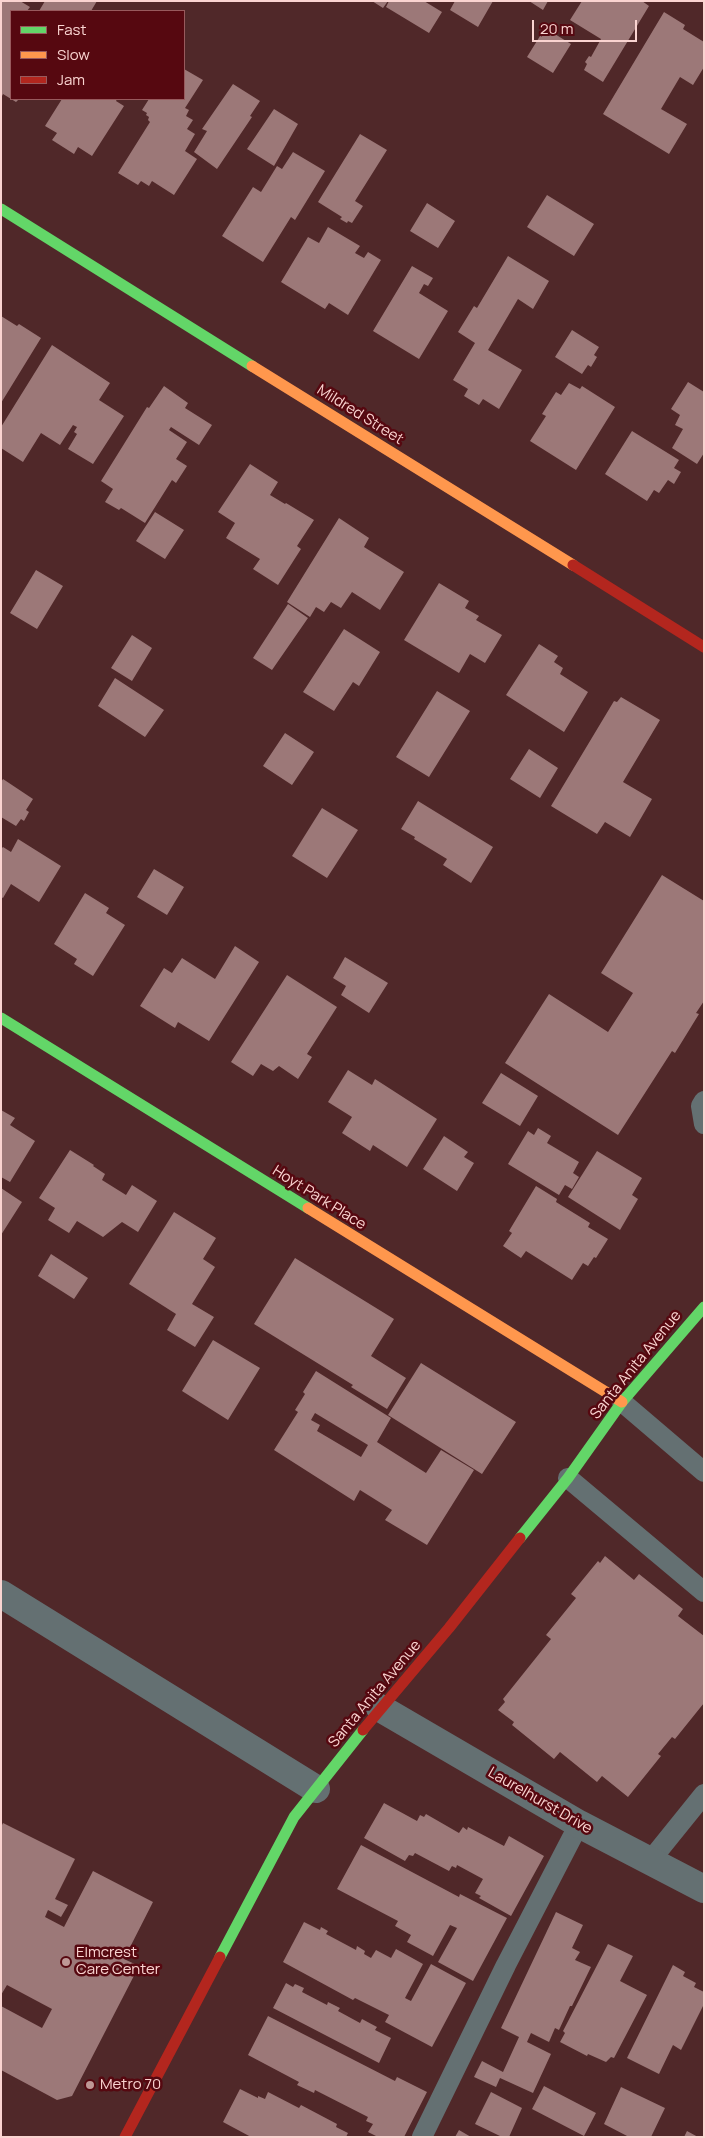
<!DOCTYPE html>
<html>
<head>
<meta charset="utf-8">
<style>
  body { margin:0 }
  #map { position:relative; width:705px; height:2138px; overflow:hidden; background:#502829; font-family:Manrope,sans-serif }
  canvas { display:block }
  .frame { position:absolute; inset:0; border:2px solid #fad4d1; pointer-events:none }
  .legend { position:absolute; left:10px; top:10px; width:175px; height:90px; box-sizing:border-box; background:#560810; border:1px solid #985a5d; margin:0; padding:6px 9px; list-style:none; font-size:15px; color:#fad4d1 }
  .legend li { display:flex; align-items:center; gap:10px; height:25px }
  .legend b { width:25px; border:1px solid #985a5d }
  .scale { position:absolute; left:532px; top:20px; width:105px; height:22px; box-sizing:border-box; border:2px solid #fad4d1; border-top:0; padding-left:6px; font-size:15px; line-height:18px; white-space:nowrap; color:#fad4d1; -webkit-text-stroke:4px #560810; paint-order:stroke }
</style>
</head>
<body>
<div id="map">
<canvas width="705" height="2138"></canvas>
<div class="frame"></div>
<ul class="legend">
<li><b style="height:6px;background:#63d668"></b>Fast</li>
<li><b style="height:6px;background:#ff974d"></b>Slow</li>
<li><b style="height:6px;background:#b3261e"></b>Jam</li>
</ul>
<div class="scale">20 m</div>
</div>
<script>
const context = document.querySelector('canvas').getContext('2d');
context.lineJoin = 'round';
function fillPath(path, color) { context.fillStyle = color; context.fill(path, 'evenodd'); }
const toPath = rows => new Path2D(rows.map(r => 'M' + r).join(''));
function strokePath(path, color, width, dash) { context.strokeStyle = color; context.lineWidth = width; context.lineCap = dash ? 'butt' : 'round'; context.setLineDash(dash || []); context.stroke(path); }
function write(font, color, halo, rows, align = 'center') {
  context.font = font + ' Manrope,sans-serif'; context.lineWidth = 5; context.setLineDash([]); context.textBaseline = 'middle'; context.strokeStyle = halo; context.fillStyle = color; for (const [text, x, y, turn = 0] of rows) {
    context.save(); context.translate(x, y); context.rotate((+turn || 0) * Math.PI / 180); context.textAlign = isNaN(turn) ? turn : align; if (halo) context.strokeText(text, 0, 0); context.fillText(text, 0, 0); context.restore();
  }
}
fillPath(toPath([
  [1,1,20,1,30,7,27,11,11,11,11,99,19,99,16,102,3,94,1,98],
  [45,1,97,1,91,11,39,11],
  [372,1,388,1,383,8],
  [389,1,424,1,442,12,429,33,386,7],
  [455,1,493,1,478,27,450,10],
  [529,1,548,1,543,10],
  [582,1,642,1,649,6,603,82,584,70,587,64,585,62,589,56,591,57,601,39,570,20],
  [664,12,685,25,683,29,704,42,704,67,693,85,680,77,661,109,687,124,669,154,603,114],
  [545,28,571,44,553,73,527,57],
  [184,69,203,80,185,108,189,110,186,116,193,120,187,129,195,134,185,151,197,159,174,195,152,181,149,186,141,181,138,185,118,173,150,122,148,120,149,117,146,115,147,113,142,110,149,99,184,99],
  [233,84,260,101,250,116,252,117,217,169,194,152,207,131,202,129],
  [62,99,117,99,116,101,124,106,92,156,78,147,74,154,52,140,57,133,45,126],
  [274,109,298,124,274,166,247,149],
  [360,134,387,150,355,201,363,206,352,223,348,221,347,223,340,219,342,217,318,202],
  [293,152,325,171,295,220,291,217,263,262,222,236,253,187,261,192,277,166,282,169],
  [547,195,594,224,574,256,527,227],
  [427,203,455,221,438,248,410,231],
  [328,227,360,246,355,253,364,258,368,252,381,260,348,315,329,303,325,309,281,282,308,237,319,243],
  [508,256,549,281,533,309,518,299,488,350,522,370,499,409,483,399,479,405,464,396,468,389,453,380,475,343,458,332,474,306,477,308],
  [412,266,433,278,428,286,424,284,419,293,448,311,419,359,373,331],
  [1,316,17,326,19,324,41,338,1,403],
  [572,330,599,347,594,355,597,357,591,367,588,365,582,374,555,357],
  [52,345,110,383,99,400,124,416,93,464,68,449,77,434,74,432,77,427,73,425,60,445,41,433,23,462,1,448,1,427],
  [688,382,704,392,704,453,697,464,672,448,683,429,675,425,680,415,671,409],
  [569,383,580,389,582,386,615,407,576,470,530,441,546,416,542,414,556,392,561,395],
  [164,386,188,403,185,408,212,425,199,445,171,427,169,430,187,442,176,459,187,466,176,483,172,480,145,523,121,508,119,510,105,502,113,489,101,481,147,407,149,408],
  [632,431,679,460,674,468,681,472,674,484,668,480,659,493,654,490,647,501,605,474],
  [250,464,278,482,270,495,285,504,286,503,314,520,297,546,301,549,278,585,253,569,260,559,226,538,235,523,218,512],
  [155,512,184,530,165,559,136,541],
  [339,518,369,538,364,547,404,572,380,610,352,592,341,608,331,602,324,612,316,607,310,617,287,602],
  [36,570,63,586,37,629,10,613],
  [439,583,469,601,465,608,479,616,476,620,502,635,485,663,470,654,459,673,404,640],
  [288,604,308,618,272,670,253,658],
  [344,629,380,652,359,686,353,682,334,711,303,692],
  [132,635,152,648,132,681,111,668],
  [539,644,558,656,554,662,563,668,560,674,588,692,564,732,506,695],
  [115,678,164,710,145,737,98,706],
  [437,691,470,711,429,777,396,757],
  [621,697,660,720,623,782,652,799,630,837,605,822,597,834,551,806,614,701,617,702],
  [285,733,314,752,292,785,263,766],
  [529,749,558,768,540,798,510,779],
  [3,779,33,799,26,810,29,812,24,821,21,819,16,826,1,817,1,782],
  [418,801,493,847,471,883,443,865,447,859,414,839,415,837,401,829],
  [322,808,358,830,327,878,292,856],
  [18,839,61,866,39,902,11,884,3,898,1,897,1,849,3,847,11,852],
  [154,869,184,887,167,915,137,897],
  [662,875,704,901,704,1001,696,1013,699,1014,675,1053,672,1051,618,1135,505,1063,549,994,608,1032,633,993,601,973],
  [85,893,109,908,106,913,125,925,93,976,74,964,77,959,54,944],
  [235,946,259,962,209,1041,178,1022,175,1028,140,1006,164,968,172,973,182,958,215,979],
  [345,957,388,983,369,1013,341,995,346,986,333,978],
  [287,975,337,1007,307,1054,312,1057,298,1079,279,1066,273,1071,261,1064,253,1076,231,1062],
  [348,1070,372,1085,375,1079,437,1119,407,1167,373,1145,370,1151,342,1133,352,1117,328,1102],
  [501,1073,538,1096,520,1126,482,1103],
  [1,1110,15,1118,10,1125,35,1141,10,1182,1,1177],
  [538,1128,551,1136,547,1143,579,1162,573,1173,579,1177,572,1189,565,1185,559,1195,508,1164,528,1131,534,1135],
  [444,1136,468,1152,464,1157,474,1163,457,1191,423,1169],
  [70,1150,94,1165,93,1166,105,1174,102,1180,126,1195,132,1185,157,1201,138,1232,122,1222,103,1237,77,1221,69,1233,48,1220,55,1208,39,1198],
  [597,1151,642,1178,632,1195,638,1199,620,1230,568,1197],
  [536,1186,557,1199,556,1202,590,1223,588,1227,608,1239,596,1258,594,1257,588,1266,583,1263,572,1280,526,1251,521,1258,503,1246,512,1233,509,1231],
  [1,1188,22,1202,1,1235],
  [174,1212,216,1238,203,1259,215,1267,192,1304,214,1317,195,1347,167,1330,176,1314,129,1284],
  [51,1254,88,1278,74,1299,38,1276],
  [295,1258,394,1319,371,1356,406,1378,387,1409,351,1387,353,1385,254,1324],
  [213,1340,260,1368,228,1420,182,1391],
  [421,1363,516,1422,482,1474,388,1415],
  [316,1371,391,1418,377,1442,426,1473,441,1450,474,1470,427,1545,385,1520,392,1510,360,1490,354,1501,274,1450,298,1412,295,1410,305,1394,303,1392],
  [315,1413,368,1445,361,1457,317,1431,320,1425,311,1420],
  [605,1556,634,1580,639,1574,683,1609,678,1616,704,1636,704,1703,675,1739,672,1737,658,1754,661,1756,628,1797,602,1776,597,1782,560,1752,554,1759,512,1725,514,1722,498,1710,505,1702,503,1699,551,1639,546,1635,576,1598,571,1594,598,1561,600,1563],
  [384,1803,417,1821,420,1815,424,1817,426,1814,459,1833,463,1827,467,1830,468,1827,504,1846,509,1836,544,1856,511,1916,479,1898,481,1896,475,1893,483,1879,457,1865,456,1868,452,1866,449,1871,415,1853,413,1856,409,1855,405,1861,364,1838],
  [3,1823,75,1859,55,1899,68,1905,61,1917,48,1910,45,1917,64,1927,93,1871,153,1902,124,1959,139,1966,72,2096,57,2100,1,2070,1,2006,42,2028,52,2009,7,1985,1,1995,1,1827],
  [361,1845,459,1897,460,1894,507,1918,473,1981,438,1962,457,1928,450,1925,433,1956,407,1942,411,1935,395,1926,398,1921,337,1889],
  [556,1912,583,1925,572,1948,580,1952,575,1960,591,1967,572,2006,570,2006,559,2030,555,2028,549,2042,531,2033,527,2042,551,2054,533,2093,500,2078,496,2087,474,2077,482,2061,503,2072,519,2037,501,2028],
  [304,1922,320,1930,321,1927,328,1931,326,1934,356,1950,357,1946,365,1951,364,1954,371,1958,376,1950,391,1958,396,1949,423,1964,405,1998,411,2001,431,1964,466,1983,432,2047,385,2022,389,2015,355,1998,353,2000,283,1962],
  [608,1944,633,1956,620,1981,647,1995,614,2058,611,2057,606,2062,588,2054,587,2056,560,2042,565,2033,563,2031],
  [673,1965,685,1972,683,1976,696,1983,694,1987,704,1992,704,2004,681,2050,673,2045,659,2074,627,2058],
  [286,1983,293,1987,295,1984,304,1988,302,1992,327,2005,328,2002,340,2008,338,2011,360,2023,362,2019,377,2027,375,2030,391,2038,379,2063,273,2008],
  [268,2016,395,2081,397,2077,427,2092,404,2137,378,2137,368,2132,373,2124,366,2121,368,2117,315,2090,314,2093,297,2085,299,2082,248,2055],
  [544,2086,596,2113,584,2136,532,2109],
  [621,2087,665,2108,651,2137,629,2137,604,2124],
  [240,2089,258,2098,258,2096,265,2099,268,2092,299,2108,301,2105,337,2124,336,2127,348,2133,346,2137,251,2137,223,2122],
  [491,2092,522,2108,509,2137,502,2137,475,2124],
  [459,2130,471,2137,455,2137],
  [687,2131,698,2137,684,2137]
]), '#9c7878');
strokePath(toPath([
  [704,1101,701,1106,704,1124],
  [622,1402,704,1472],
  [568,1478,704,1592],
  [650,1861,704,1794],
  [422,2137,506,1965,579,1824]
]), '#647072', 20);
strokePath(toPath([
  [1,1594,316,1789],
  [380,1708,579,1824,704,1889]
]), '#647072', 28);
strokePath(toPath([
  [1,209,252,366],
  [1,1018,308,1208],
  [520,1538,568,1478,622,1402,704,1307],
  [220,1957,294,1817,363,1730]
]), '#63d668', 11);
strokePath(toPath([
  [252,366,573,565],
  [308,1208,622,1402]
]), '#ff974d', 11);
strokePath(toPath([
  [573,565,704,647],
  [363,1730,449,1628,520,1538],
  [125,2137,220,1957]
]), '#b3261e', 11);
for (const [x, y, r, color] of [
  [66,1962,5,"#be9896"],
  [90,2085,5,"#be9896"]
]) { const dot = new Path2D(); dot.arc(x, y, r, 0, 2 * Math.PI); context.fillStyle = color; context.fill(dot); strokePath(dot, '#560810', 2); }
write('15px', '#fad4d1', '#560810', [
  ["Mildred Street",360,415,32],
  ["Hoyt Park Place",319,1198,32],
  ["Santa Anita Avenue",636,1365,-51],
  ["Santa Anita Avenue",375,1694,-50],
  ["Laurelhurst Drive",540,1801,30]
]);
write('15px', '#fad4d1', '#560810', [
  ["Elmcrest",76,1953],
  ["Care Center",76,1970],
  ["Metro 70",100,2085]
], 'left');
</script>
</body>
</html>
